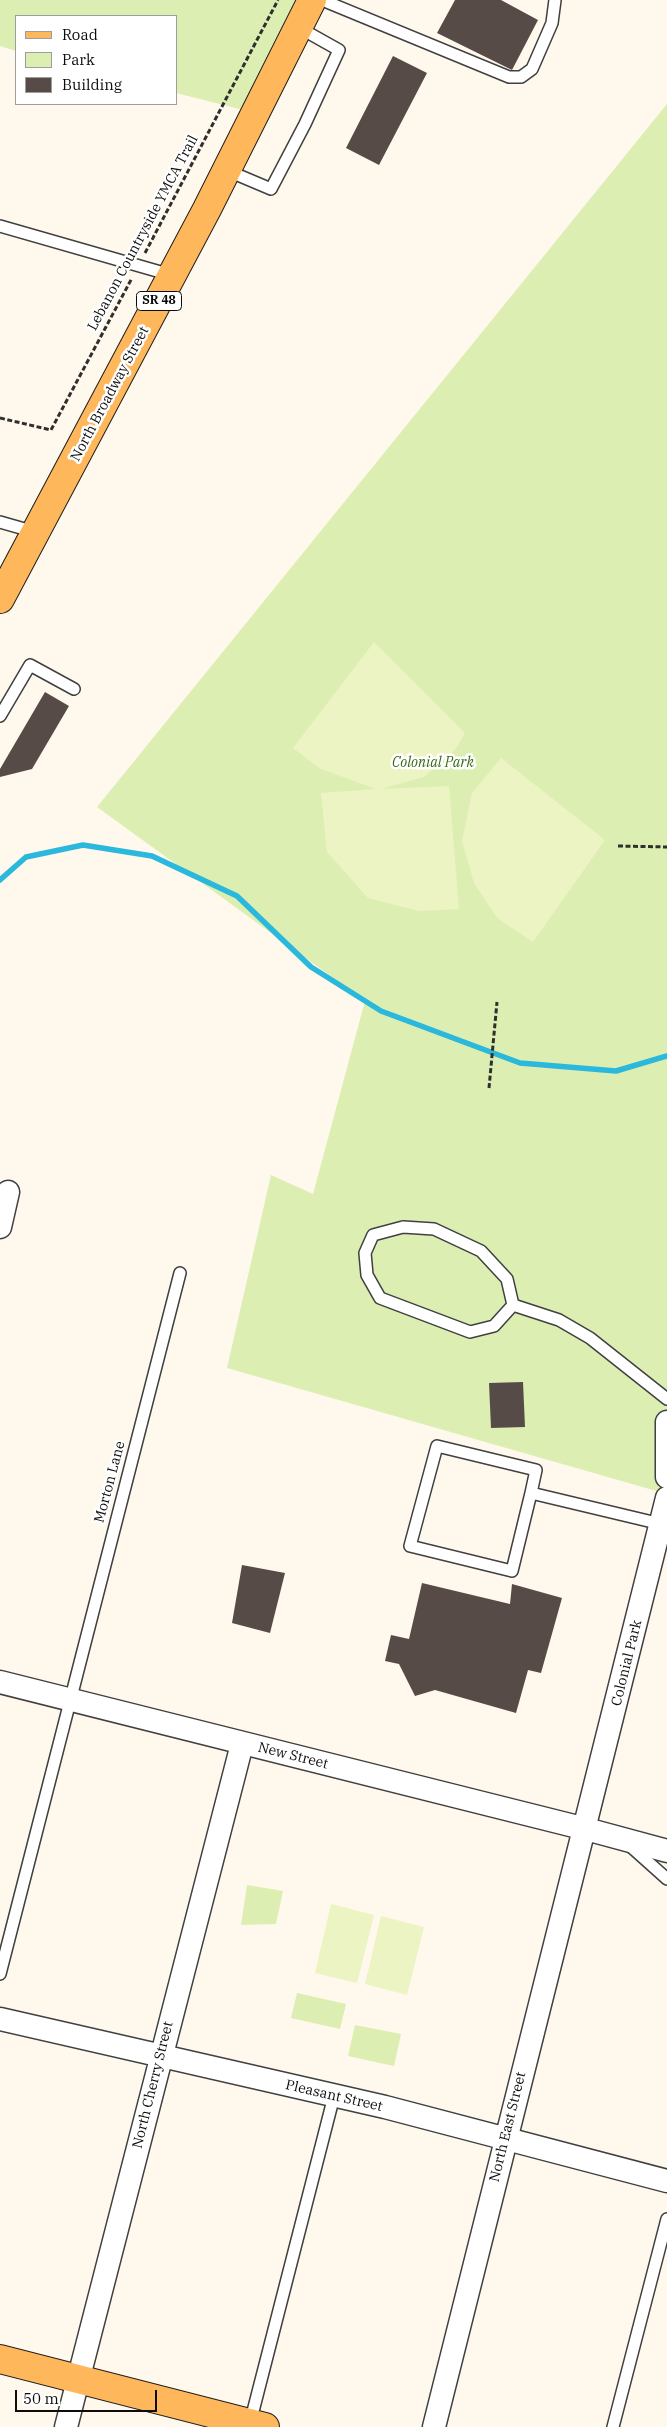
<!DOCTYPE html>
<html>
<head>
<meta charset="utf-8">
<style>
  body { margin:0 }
  #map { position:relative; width:667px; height:2427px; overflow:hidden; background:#fff8ec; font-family:"IBM Plex Serif",serif }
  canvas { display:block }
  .legend { position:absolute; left:15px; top:15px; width:162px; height:90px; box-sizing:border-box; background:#fff; border:1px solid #9e9e9e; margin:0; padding:6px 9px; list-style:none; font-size:15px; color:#0d0d0d }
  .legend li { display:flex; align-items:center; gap:10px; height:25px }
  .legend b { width:25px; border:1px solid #9e9e9e }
  .scale { position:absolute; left:15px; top:2390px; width:142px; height:22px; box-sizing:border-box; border:2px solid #0d0d0d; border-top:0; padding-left:6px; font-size:15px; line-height:18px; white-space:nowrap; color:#0d0d0d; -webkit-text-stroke:4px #fff; paint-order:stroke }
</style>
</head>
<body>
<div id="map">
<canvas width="667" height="2427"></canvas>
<ul class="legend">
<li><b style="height:6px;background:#ffb75c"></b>Road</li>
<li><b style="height:14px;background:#ddeeb2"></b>Park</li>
<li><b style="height:14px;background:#574b48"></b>Building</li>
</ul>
<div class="scale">50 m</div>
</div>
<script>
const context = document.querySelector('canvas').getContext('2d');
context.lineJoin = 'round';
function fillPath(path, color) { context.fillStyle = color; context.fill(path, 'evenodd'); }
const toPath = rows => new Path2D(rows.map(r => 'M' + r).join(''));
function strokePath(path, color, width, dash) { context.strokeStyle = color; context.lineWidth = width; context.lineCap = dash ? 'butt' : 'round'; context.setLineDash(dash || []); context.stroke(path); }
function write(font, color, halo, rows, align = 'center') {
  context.font = font + ' "IBM Plex Serif",serif'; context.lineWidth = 5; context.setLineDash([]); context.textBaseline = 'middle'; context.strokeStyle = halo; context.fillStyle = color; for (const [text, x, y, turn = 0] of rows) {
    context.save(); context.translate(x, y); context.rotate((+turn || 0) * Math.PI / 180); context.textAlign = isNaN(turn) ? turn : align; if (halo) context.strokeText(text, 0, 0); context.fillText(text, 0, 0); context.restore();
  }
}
fillPath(toPath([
  [0,0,312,0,255,113,176,93,176,16,16,16,16,51,0,46],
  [667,104,667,1494,227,1368,271,1175,313,1194,365,1001,97,807],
  [247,1885,283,1891,276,1924,241,1925],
  [297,1993,346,2004,340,2029,291,2018],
  [355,2025,401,2034,394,2066,348,2056]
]), '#ddeeb2');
fillPath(toPath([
  [374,642,465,733,455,750,424,777,381,789,449,786,459,909,419,911,368,898,327,852,321,793,376,789,319,768,293,748],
  [501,758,605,840,533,942,497,918,474,883,462,841,472,793],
  [331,1904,374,1915,357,1983,315,1973],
  [381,1916,424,1927,407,1995,365,1984]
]), '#edf4c4');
strokePath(toPath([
  [0,880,26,857,83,845,152,856,237,896,311,967,381,1011,520,1063,616,1071,667,1056]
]), '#2ab8dc', 5.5);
fillPath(toPath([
  [455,0,501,0,538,20,512,70,437,33],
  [393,56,427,73,379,165,346,148],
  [45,692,69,706,32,769,0,777,0,769],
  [523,1382,525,1427,491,1428,489,1383],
  [242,1565,285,1573,270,1633,232,1623],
  [422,1583,510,1604,512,1584,562,1598,541,1673,528,1670,516,1713,435,1690,415,1696,399,1664,385,1661,391,1635,409,1639]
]), '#574b48');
const lane = toPath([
  [322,0,509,77,521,77,532,69,552,23,555,0],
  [226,170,271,189,305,124,339,50,298,27],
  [0,226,171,275],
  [0,522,35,532],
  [0,716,30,665,74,689],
  [403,1227,434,1229,481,1251,507,1279,513,1305,494,1326,470,1332,380,1298,367,1275,365,1253,373,1235,403,1227],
  [513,1305,559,1320,590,1338,667,1399],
  [531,1493,536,1470,437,1446,410,1546,512,1571,531,1493,661,1524],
  [629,1845,667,1879],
  [0,1974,180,1273],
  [250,2423,334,2096],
  [613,2427,667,2219]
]);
const street = toPath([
  [0,1227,8,1192],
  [667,1422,667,1477],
  [0,1682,586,1829,667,1851],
  [0,2019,385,2107,667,2181],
  [66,2427,242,1744],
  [434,2427,667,1498]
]);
const primary = toPath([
  [0,599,207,209,312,0],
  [0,2359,265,2427]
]);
strokePath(lane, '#404040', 14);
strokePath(street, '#404040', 25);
strokePath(primary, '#1e1e1e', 30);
strokePath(toPath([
  [145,253,278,0],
  [0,418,51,430,132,278],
  [618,846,667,847],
  [489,1088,497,1002]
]), '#2f2f2f', 3, [5, 2.5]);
strokePath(lane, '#fff', 11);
strokePath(street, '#fff', 22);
strokePath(primary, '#ffb75c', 28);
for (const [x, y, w] of [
  [159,301,45]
]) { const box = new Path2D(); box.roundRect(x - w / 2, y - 9.5, w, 19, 4); context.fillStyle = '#fff'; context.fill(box); strokePath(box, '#0d0d0d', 1); }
write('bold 12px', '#0d0d0d', null, [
  ["SR 48",159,301]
]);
write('14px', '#0d0d0d', '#fff', [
  ["Lebanon Countryside YMCA Trail",143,233,-62],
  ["North Broadway Street",110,394,-62],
  ["Morton Lane",110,1482,-75],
  ["Colonial Park",627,1663,-76],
  ["New Street",293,1756,14],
  ["North Cherry Street",153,2085,-76],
  ["Pleasant Street",334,2096,13],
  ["North East Street",508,2127,-76]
]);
write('italic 14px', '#396b16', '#fff', [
  ["Colonial Park",433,763]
]);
</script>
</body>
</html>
